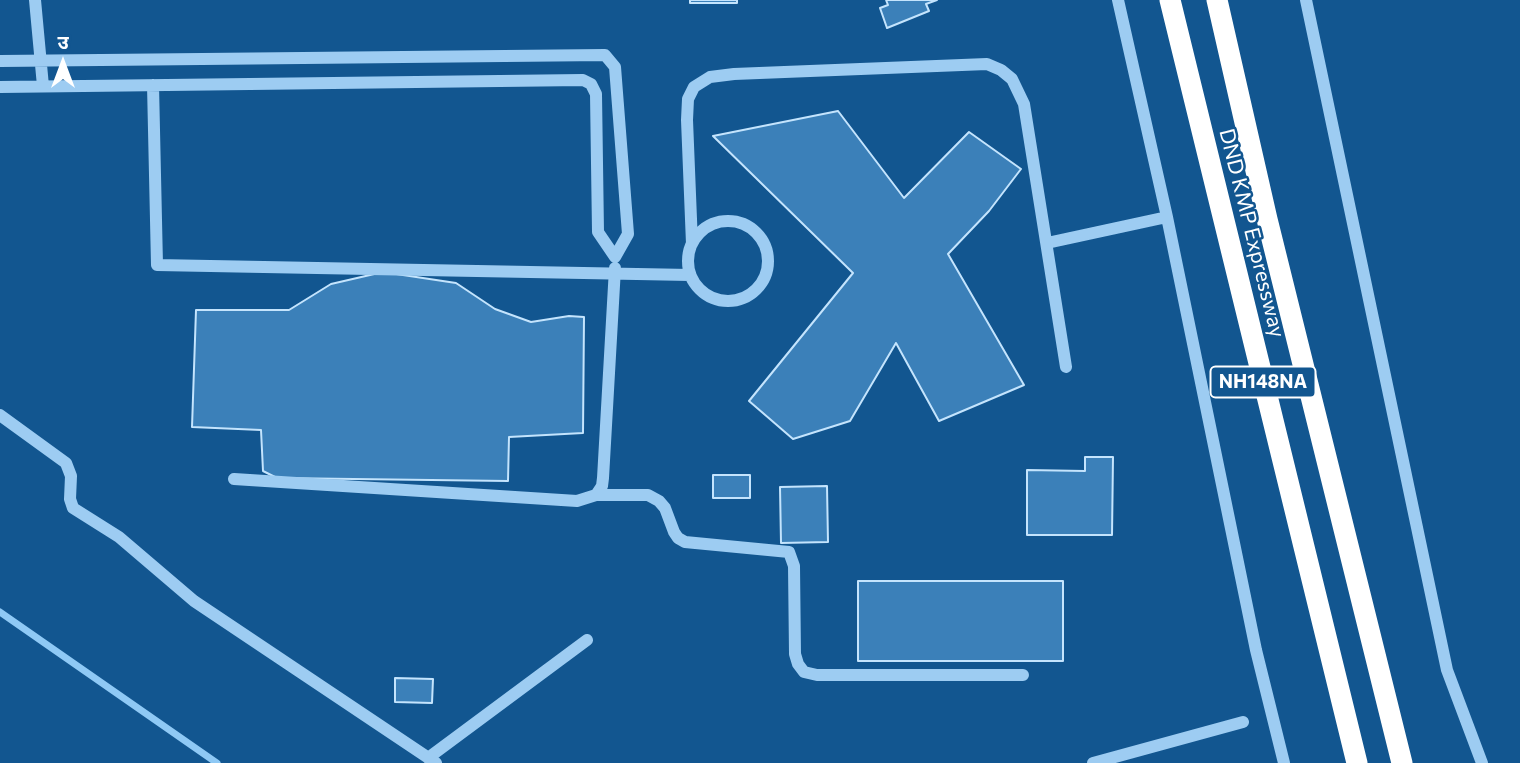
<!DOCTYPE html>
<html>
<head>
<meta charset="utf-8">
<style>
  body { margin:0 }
  #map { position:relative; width:1520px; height:763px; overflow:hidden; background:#125690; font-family:Commissioner,"Noto Sans Devanagari",sans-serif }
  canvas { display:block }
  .north { position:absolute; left:28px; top:28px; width:70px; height:70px; -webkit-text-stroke:5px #125690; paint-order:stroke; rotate:0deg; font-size:19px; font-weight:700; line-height:28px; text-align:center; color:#fff }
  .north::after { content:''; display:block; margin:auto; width:24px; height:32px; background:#fff; clip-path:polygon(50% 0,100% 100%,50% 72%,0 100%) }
</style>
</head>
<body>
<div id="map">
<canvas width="1520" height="763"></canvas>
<div class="north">उ</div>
</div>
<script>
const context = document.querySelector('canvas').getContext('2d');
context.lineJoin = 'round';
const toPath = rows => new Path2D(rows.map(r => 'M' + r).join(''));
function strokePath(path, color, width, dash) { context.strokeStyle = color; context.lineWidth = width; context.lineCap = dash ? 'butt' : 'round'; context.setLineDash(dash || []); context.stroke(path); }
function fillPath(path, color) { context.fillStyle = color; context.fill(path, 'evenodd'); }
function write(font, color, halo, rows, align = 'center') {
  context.font = font + ' Commissioner,sans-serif'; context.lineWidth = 5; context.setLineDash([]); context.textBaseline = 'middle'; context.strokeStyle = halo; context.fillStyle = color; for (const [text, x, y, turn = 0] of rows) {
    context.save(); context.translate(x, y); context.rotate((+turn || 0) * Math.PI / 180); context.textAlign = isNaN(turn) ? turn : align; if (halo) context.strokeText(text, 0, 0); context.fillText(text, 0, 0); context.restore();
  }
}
strokePath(toPath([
  [0,612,217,763]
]), '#8fc9f5', 7);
const building = toPath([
  [690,0,737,0,737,3,690,3,690,0],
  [886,0,937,0,926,4,929,11,887,28,880,8,888,5,886,0],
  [838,111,904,198,969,132,1021,169,989,211,948,254,1024,385,939,421,896,343,850,421,793,439,749,401,853,273,713,136,838,111],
  [383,272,456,283,495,309,531,322,569,316,584,317,583,433,509,437,508,481,277,478,263,471,261,430,192,427,196,310,289,310,331,284,383,272],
  [1085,457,1113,457,1112,535,1027,535,1027,470,1085,471,1085,457],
  [713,475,750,475,750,498,713,498,713,475],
  [827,486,828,542,781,543,780,487,827,486],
  [858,581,1063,581,1063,661,858,661,858,581],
  [395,678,433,679,432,703,395,702,395,678]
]);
fillPath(building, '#3b80b9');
strokePath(building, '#c4e4fd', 2);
strokePath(toPath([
  [35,0,43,86],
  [1118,0,1167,217,1256,650,1284,763],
  [1306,0,1447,670,1482,763],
  [0,61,605,55,615,67,628,234,615,257,598,232,596,94,591,84,583,80,0,87],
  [153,85,157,265,690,275],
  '688 261a40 40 0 1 1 80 0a40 40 0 1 1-80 0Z',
  [1047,243,1167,217],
  [692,244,687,120,688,99,694,87,710,77,734,74,987,64,1001,70,1012,79,1024,104,1066,367],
  [0,415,66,463,71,476,70,499,73,508,119,537,194,601,436,763],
  [234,479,577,501,596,495,602,486,603,478,615,268],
  [596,495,648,495,659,501,665,508,674,532,678,538,685,542,789,552,794,566,795,654,798,664,804,672,817,675,1023,675],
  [428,758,587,640],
  [1093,763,1243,722]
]), '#9dccf2', 12);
strokePath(toPath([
  [1170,0,1357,763],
  [1217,0,1267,219,1402,763]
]), '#fff', 21);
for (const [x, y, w] of [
  [1263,382,105]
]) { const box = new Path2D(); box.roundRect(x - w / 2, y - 15.5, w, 31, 5); context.fillStyle = '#125690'; context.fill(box); strokePath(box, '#fff', 2); }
write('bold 19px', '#fff', null, [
  ["NH148NA",1263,382]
]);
write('21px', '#fff', '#125690', [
  ["DND KMP Expressway",1252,233,76]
]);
</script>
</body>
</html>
